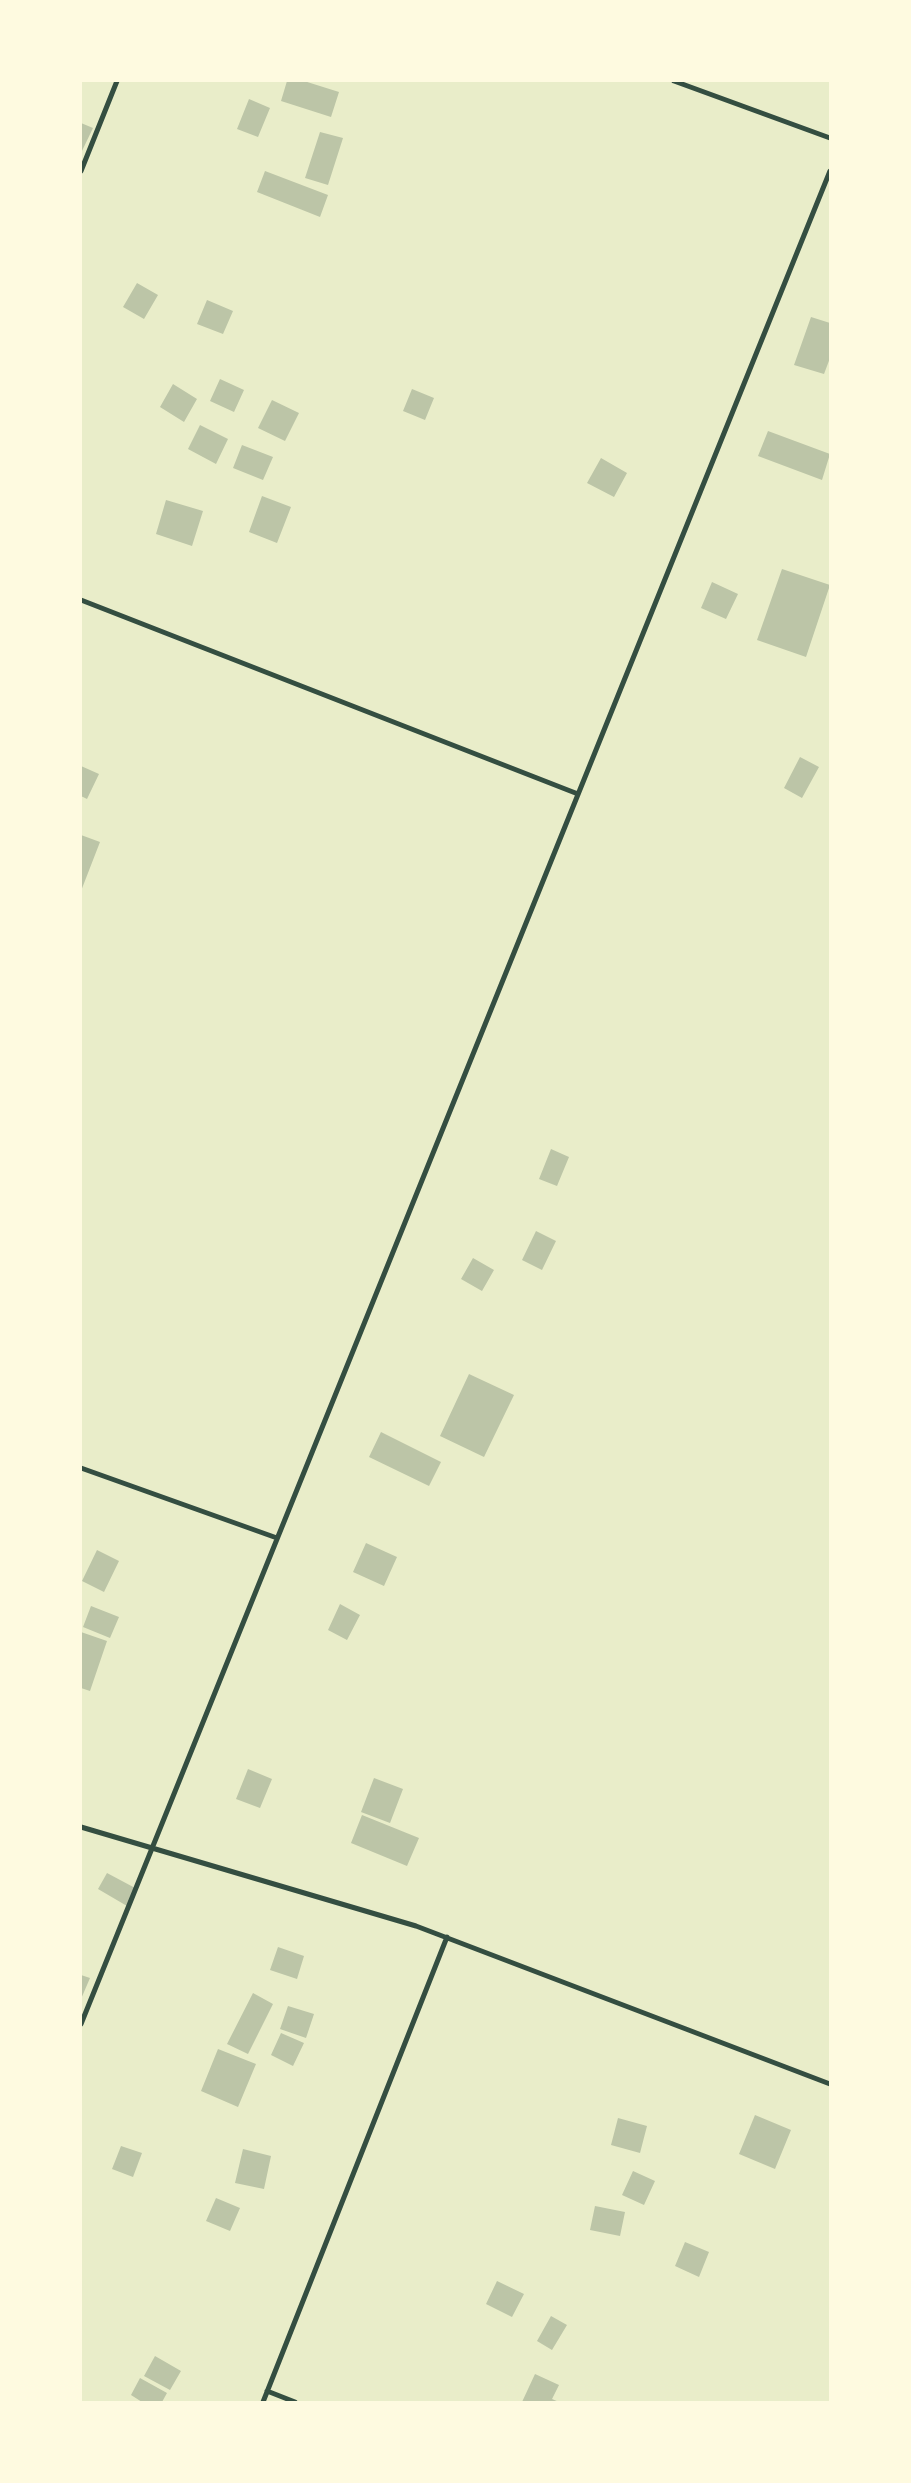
<!DOCTYPE html>
<html>
<head>
<meta charset="utf-8">
<style>
  body { margin:0 }
  #map { position:relative; width:911px; height:2483px; overflow:hidden; background:#e9edc9; font-family:"IBM Plex Sans",sans-serif }
  canvas { display:block }
  .frame { position:absolute; inset:0; border:82px solid #fefae0; pointer-events:none }
</style>
</head>
<body>
<div id="map">
<canvas width="911" height="2483"></canvas>
<div class="frame"></div>
</div>
<script>
const context = document.querySelector('canvas').getContext('2d');
context.lineJoin = 'round';
function fillPath(path, color) { context.fillStyle = color; context.fill(path, 'evenodd'); }
const toPath = rows => new Path2D(rows.map(r => 'M' + r).join(''));
function strokePath(path, color, width, dash) { context.strokeStyle = color; context.lineWidth = width; context.lineCap = dash ? 'butt' : 'round'; context.setLineDash(dash || []); context.stroke(path); }
fillPath(toPath([
  [287,81,304,81,339,92,331,117,281,101],
  [249,99,270,108,258,137,237,129],
  [81,123,93,128,81,153],
  [320,132,343,138,328,185,305,178],
  [265,171,328,195,320,217,257,192],
  [137,283,158,295,144,319,123,307],
  [207,300,233,311,223,334,197,324],
  [811,317,830,323,830,358,824,374,794,365],
  [220,379,244,390,234,412,210,401],
  [173,384,197,399,184,422,160,407],
  [412,389,434,398,425,420,403,411],
  [272,400,299,413,285,441,258,428],
  [200,425,228,439,216,464,188,449],
  [768,431,830,454,822,480,758,456],
  [242,445,273,457,263,480,233,468],
  [601,458,627,473,614,497,587,483],
  [262,496,291,507,277,543,249,532],
  [166,500,203,511,192,546,156,534],
  [782,569,830,585,806,657,757,640],
  [712,582,738,594,726,619,701,608],
  [800,757,819,767,802,798,784,788],
  [81,766,99,774,87,799,81,796],
  [81,835,100,842,81,891],
  [551,1149,569,1157,557,1186,539,1179],
  [536,1231,556,1241,542,1270,522,1260],
  [473,1258,494,1270,482,1291,461,1279],
  [469,1374,514,1395,484,1457,440,1436],
  [381,1432,441,1462,429,1486,369,1457],
  [366,1543,397,1557,384,1586,353,1572],
  [97,1550,119,1561,104,1592,82,1581],
  [340,1604,360,1615,347,1640,328,1630],
  [91,1606,119,1617,110,1638,83,1627],
  [81,1632,107,1641,90,1691,81,1688],
  [248,1769,272,1779,260,1808,236,1799],
  [374,1778,403,1789,390,1823,361,1812],
  [362,1815,419,1838,407,1866,351,1843],
  [107,1873,137,1889,127,1906,98,1889],
  [278,1947,304,1956,297,1979,270,1970],
  [81,1975,90,1978,81,1999],
  [253,1993,273,2004,248,2054,227,2044],
  [288,2006,314,2014,306,2038,280,2029],
  [281,2033,304,2043,293,2066,271,2055],
  [218,2049,256,2064,238,2107,201,2091],
  [755,2115,791,2130,775,2169,739,2154],
  [618,2118,647,2126,640,2153,611,2145],
  [121,2146,142,2153,133,2177,112,2169],
  [243,2149,271,2156,264,2189,235,2183],
  [633,2171,655,2181,644,2205,622,2195],
  [216,2198,240,2208,230,2231,206,2221],
  [595,2206,625,2212,620,2236,590,2230],
  [685,2242,709,2252,699,2277,675,2266],
  [497,2281,524,2294,512,2317,486,2304],
  [551,2316,567,2325,552,2350,537,2341],
  [155,2356,181,2371,170,2390,144,2376],
  [535,2374,559,2385,552,2399,559,2402,522,2402],
  [140,2378,167,2393,162,2402,142,2402,131,2395]
]), '#bcc5a7');
strokePath(toPath([
  [674,81,830,138],
  [81,171,117,81],
  [81,600,578,794],
  [81,1468,277,1538],
  [81,1827,416,1926,830,2084],
  [81,2024,830,171],
  [267,2391,295,2402],
  [263,2402,447,1937]
]), '#344e41', 5);
</script>
</body>
</html>
